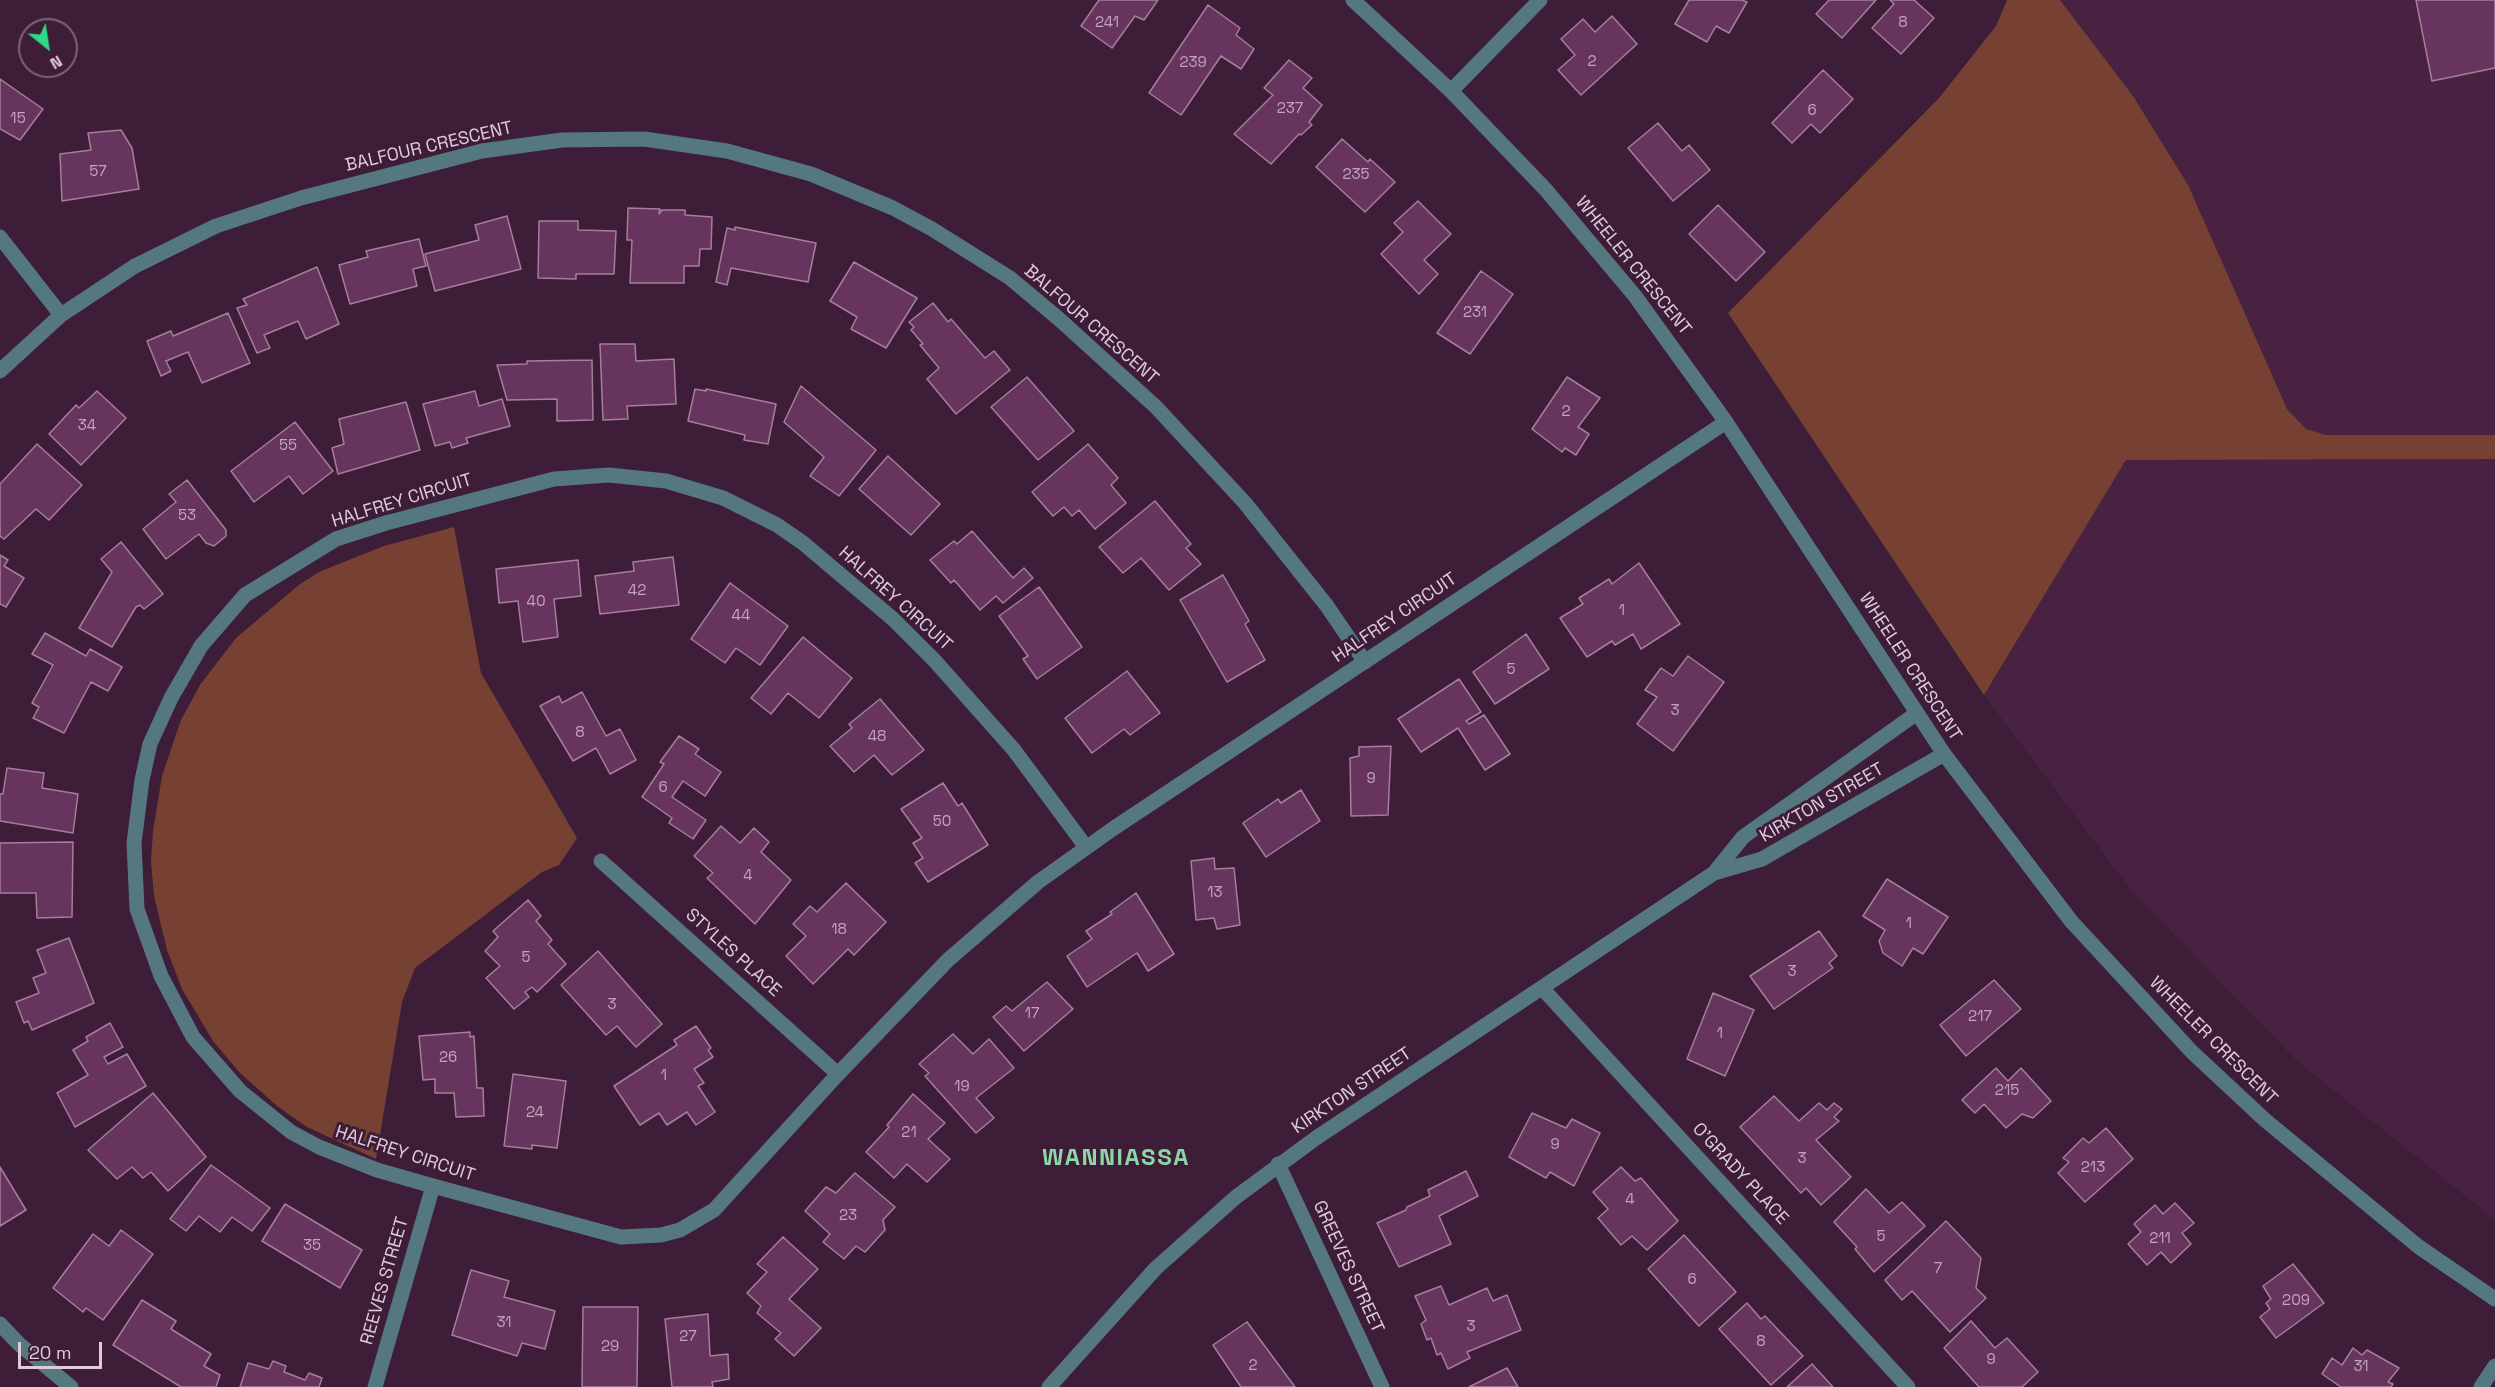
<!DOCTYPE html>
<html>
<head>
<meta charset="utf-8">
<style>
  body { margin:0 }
  #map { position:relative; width:2495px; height:1387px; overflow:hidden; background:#3d1d37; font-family:"Space Grotesk",sans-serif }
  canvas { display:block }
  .north { position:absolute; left:18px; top:18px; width:60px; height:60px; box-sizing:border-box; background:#3d1d37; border:2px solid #7f6379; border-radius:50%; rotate:150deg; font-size:16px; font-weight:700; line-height:24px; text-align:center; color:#e1cbdb }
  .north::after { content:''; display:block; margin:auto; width:21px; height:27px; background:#2fd883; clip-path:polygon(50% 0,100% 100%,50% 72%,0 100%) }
  .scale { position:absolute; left:18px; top:1342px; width:84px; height:27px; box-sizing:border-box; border:3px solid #e1cbdb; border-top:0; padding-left:8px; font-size:18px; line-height:21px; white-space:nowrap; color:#e1cbdb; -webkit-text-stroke:4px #3d1d37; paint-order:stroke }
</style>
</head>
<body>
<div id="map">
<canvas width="2495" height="1387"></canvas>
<div class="north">N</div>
<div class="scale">20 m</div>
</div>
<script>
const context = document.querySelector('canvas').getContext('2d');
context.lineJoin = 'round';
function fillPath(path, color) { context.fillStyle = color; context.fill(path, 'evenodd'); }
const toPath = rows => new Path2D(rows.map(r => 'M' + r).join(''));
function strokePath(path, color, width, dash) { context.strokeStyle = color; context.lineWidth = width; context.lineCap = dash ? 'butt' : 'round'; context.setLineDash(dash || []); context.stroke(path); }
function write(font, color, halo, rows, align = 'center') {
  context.font = font + ' "Space Grotesk",sans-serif'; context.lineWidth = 6; context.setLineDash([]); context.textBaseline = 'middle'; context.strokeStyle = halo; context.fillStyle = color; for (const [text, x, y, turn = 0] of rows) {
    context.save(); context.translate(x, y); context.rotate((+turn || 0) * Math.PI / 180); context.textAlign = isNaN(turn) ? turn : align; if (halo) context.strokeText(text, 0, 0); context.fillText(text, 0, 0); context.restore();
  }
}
fillPath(toPath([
  [2060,0,2495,0,2495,435,2326,435,2306,429,2287,409,2133,96],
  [2495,459,2495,1220,2299,1063,2130,889,1984,695,2126,460]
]), '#492242');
fillPath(toPath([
  [2007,0,2060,0,2133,96,2188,185,2287,409,2306,429,2326,435,2495,435,2495,459,2126,460,1984,695,1728,313,1939,98,1996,26],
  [454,527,481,673,577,838,559,865,542,872,415,968,402,1002,376,1159,307,1127,277,1106,239,1072,213,1041,182,989,167,950,154,896,151,861,153,831,162,776,181,720,200,685,236,638,300,584,321,571,384,546]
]), '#764133');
const building = toPath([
  [1099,0,1158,0,1144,20,1135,16,1112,48,1081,26,1099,0],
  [1689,0,1742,0,1747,2,1729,33,1716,26,1707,42,1675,24,1689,0],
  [1829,0,1876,0,1842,38,1816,14,1829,0],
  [1890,0,1914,0,1934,18,1901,54,1872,28,1894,4,1890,0],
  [2416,0,2495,0,2495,68,2432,81,2416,0],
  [1208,5,1240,28,1236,35,1254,49,1241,69,1221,56,1181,115,1149,93,1208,5],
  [1612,16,1637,44,1581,95,1558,70,1575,55,1561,39,1583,19,1595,32,1612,16],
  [1289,60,1312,78,1303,88,1322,105,1309,122,1312,125,1301,135,1299,134,1271,164,1234,134,1273,95,1264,88,1289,60],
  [1823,70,1853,99,1820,133,1811,124,1792,143,1772,123,1823,70],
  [0,79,43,109,20,140,0,129,0,79],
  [1658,123,1682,151,1689,145,1710,170,1673,201,1628,148,1658,123],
  [121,130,132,148,139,189,62,201,60,154,91,150,88,133,121,130],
  [1342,139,1368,162,1370,159,1395,182,1365,212,1316,167,1342,139],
  [1418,201,1451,234,1424,260,1438,274,1419,294,1381,254,1403,232,1394,223,1418,201],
  [1718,205,1765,252,1736,281,1689,234,1718,205],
  [628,208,660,209,659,214,662,210,685,210,685,215,712,217,711,249,700,249,699,266,684,266,684,283,630,283,632,240,627,240,628,208],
  [507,216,521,269,435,291,425,254,479,240,475,225,507,216],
  [539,221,578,221,578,230,616,231,614,274,576,274,576,279,538,278,539,221],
  [735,227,816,243,808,282,731,268,727,285,716,282,727,228,735,230,735,227],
  [419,239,426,266,413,269,417,286,350,304,339,265,368,257,366,251,419,239],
  [854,262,917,298,886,348,851,329,857,317,830,301,854,262],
  [317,267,339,324,306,339,298,321,264,335,270,348,257,353,237,308,247,305,243,299,317,267],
  [1481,271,1513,294,1470,354,1437,333,1481,271],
  [933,303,948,322,951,319,985,358,994,351,1010,370,956,414,927,379,939,368,920,345,923,344,911,330,914,327,909,322,933,303],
  [228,313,250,363,202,383,188,352,166,361,171,371,161,376,147,341,171,331,173,336,228,313],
  [600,344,635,344,636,361,674,359,676,404,627,406,628,419,603,420,600,344],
  [592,360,593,420,557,421,557,399,507,400,497,365,527,364,527,361,592,360],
  [1027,377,1074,431,1038,460,991,407,1027,377],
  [1567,377,1600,398,1578,427,1589,434,1576,455,1565,448,1562,452,1532,429,1567,377],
  [801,386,876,450,839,496,810,476,824,457,784,422,801,386],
  [695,389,706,391,706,389,776,404,768,444,744,440,745,435,688,421,695,389],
  [97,391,126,418,81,465,49,434,76,405,79,408,97,391],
  [475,391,479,406,502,399,510,426,466,438,468,443,452,448,450,442,435,446,423,404,475,391],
  [406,402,420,450,338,474,332,448,344,444,339,419,406,402],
  [295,422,333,471,303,494,289,476,254,502,231,471,295,422],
  [37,444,82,485,49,520,36,509,4,539,0,536,0,484,37,444],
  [1088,444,1118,478,1111,485,1126,503,1095,529,1079,510,1072,516,1064,507,1053,516,1032,492,1088,444],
  [888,456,940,504,911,535,859,489,888,456],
  [187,480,226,530,226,536,214,546,206,543,199,534,166,559,143,529,176,502,169,494,187,480],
  [1155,501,1191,544,1186,548,1201,564,1169,590,1141,558,1123,573,1099,547,1155,501],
  [972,531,1013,578,1024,568,1033,578,1003,603,996,596,980,610,954,580,951,583,930,560,954,541,957,544,972,531],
  [121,542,163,594,144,609,140,605,136,607,112,647,79,628,112,572,101,559,121,542],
  [0,555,8,560,4,566,24,578,6,607,0,604,0,555],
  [673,557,679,605,600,614,595,576,634,571,633,562,673,557],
  [578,560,581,596,554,599,558,637,523,642,518,601,499,603,496,569,578,560],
  [1639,563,1680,624,1641,649,1633,634,1615,645,1612,641,1587,657,1560,618,1583,604,1579,598,1609,579,1612,584,1639,563],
  [1223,575,1249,621,1245,624,1265,660,1227,682,1180,600,1223,575],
  [730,583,788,626,760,665,736,648,725,663,691,639,730,583],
  [1039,587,1082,647,1037,679,1023,659,1028,656,999,616,1039,587],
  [45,633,86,656,90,649,122,667,108,691,91,682,64,733,33,718,39,707,32,703,53,665,32,654,45,633],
  [1526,634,1549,669,1495,704,1473,672,1526,634],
  [803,637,852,678,819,718,788,693,771,714,751,698,803,637],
  [1688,656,1724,682,1673,751,1637,724,1657,697,1645,690,1661,668,1673,676,1688,656],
  [1127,671,1160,713,1130,735,1124,729,1092,753,1065,718,1127,671],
  [1459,679,1481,712,1466,721,1469,724,1484,715,1510,754,1485,770,1458,728,1421,752,1398,719,1459,679],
  [582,692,606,736,620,729,636,760,610,774,596,748,573,761,540,706,559,696,562,703,582,692],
  [880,699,924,750,892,775,874,755,854,772,830,746,852,728,849,724,880,699],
  [679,736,699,749,695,754,721,772,705,796,683,781,672,797,706,820,693,839,669,823,672,818,642,797,664,764,660,762,679,736],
  [1391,746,1388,815,1351,816,1350,758,1359,756,1359,747,1391,746],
  [7,768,44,773,42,788,78,794,73,833,0,821,0,794,3,794,7,768],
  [943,783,958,806,962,803,988,845,928,882,915,863,923,858,913,843,922,838,901,809,943,783],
  [1301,790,1320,821,1266,857,1243,823,1278,799,1281,803,1301,790],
  [721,826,740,843,754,828,769,842,761,852,791,880,755,924,707,878,713,873,694,856,721,826],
  [73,842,72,917,37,918,36,893,0,893,0,843,73,842],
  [1214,858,1215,869,1234,868,1240,925,1217,929,1214,918,1196,920,1191,861,1214,858],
  [1887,879,1948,917,1923,954,1913,948,1902,966,1883,953,1879,941,1885,930,1863,916,1887,879],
  [846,883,886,922,854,955,848,949,813,984,786,956,806,936,793,924,810,906,817,912,846,883],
  [1136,893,1174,954,1148,971,1137,953,1087,987,1067,956,1092,939,1086,931,1112,914,1110,912,1136,893],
  [528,900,541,916,536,921,552,940,548,944,566,964,537,992,532,987,525,992,529,997,514,1009,486,978,500,966,485,951,498,937,493,931,528,900],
  [1819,931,1837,956,1829,963,1833,968,1774,1009,1750,976,1819,931],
  [69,938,94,1003,32,1030,28,1021,24,1023,16,1002,39,993,33,978,46,973,37,950,69,938],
  [598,951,662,1024,636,1047,617,1026,606,1035,561,985,598,951],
  [1994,980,2021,1009,1966,1056,1940,1025,1994,980],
  [1047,982,1073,1009,1024,1051,993,1017,1006,1006,1012,1011,1047,982],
  [1713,993,1754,1010,1725,1076,1687,1059,1713,993],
  [110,1023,123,1047,104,1057,108,1064,127,1054,146,1086,75,1127,57,1093,88,1075,73,1050,88,1041,86,1037,110,1023],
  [696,1026,711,1048,708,1050,713,1057,694,1069,704,1083,698,1086,715,1112,696,1125,687,1112,667,1125,659,1113,640,1125,614,1086,677,1045,674,1040,696,1026],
  [470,1032,470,1037,474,1036,477,1088,483,1088,484,1116,456,1117,454,1093,435,1093,435,1079,423,1080,419,1036,470,1032],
  [953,1034,973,1054,989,1039,1014,1068,976,1098,994,1118,976,1133,925,1076,929,1073,919,1064,953,1034],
  [1996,1068,2008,1081,2021,1068,2051,1101,2033,1118,2022,1114,2006,1128,1984,1104,1975,1113,1962,1100,1996,1068],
  [513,1074,566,1081,557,1148,532,1145,532,1149,504,1146,513,1074],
  [153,1093,206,1157,168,1191,151,1172,143,1178,132,1167,117,1179,88,1150,153,1093],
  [913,1094,945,1123,928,1139,950,1159,927,1182,907,1164,894,1178,866,1152,889,1127,887,1125,913,1094],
  [1774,1096,1799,1121,1819,1103,1827,1110,1834,1103,1842,1109,1834,1117,1839,1121,1816,1140,1851,1177,1821,1205,1806,1188,1801,1193,1740,1127,1774,1096],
  [1532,1113,1566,1128,1572,1119,1600,1133,1574,1186,1550,1172,1546,1178,1509,1157,1532,1113],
  [2106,1128,2133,1159,2085,1202,2058,1173,2069,1162,2063,1158,2083,1138,2089,1143,2106,1128],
  [211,1165,270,1208,252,1231,232,1217,220,1232,199,1216,186,1231,170,1219,211,1165],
  [0,1167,26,1210,0,1226,0,1167],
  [1621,1167,1635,1181,1641,1178,1678,1221,1647,1250,1632,1236,1621,1245,1598,1218,1608,1209,1593,1192,1621,1167],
  [1466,1171,1478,1196,1439,1216,1451,1244,1399,1267,1377,1223,1406,1210,1407,1207,1430,1196,1428,1190,1466,1171],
  [855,1173,895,1207,883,1220,885,1230,865,1252,856,1246,844,1259,823,1242,830,1234,805,1211,826,1187,836,1193,855,1173],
  [1866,1189,1889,1213,1902,1202,1925,1226,1874,1272,1855,1249,1857,1247,1834,1222,1866,1189],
  [2175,1203,2194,1223,2182,1233,2191,1244,2171,1263,2161,1252,2147,1265,2128,1244,2141,1232,2134,1224,2155,1205,2163,1214,2175,1203],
  [285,1204,362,1250,340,1288,262,1241,285,1204],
  [1946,1221,1981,1258,1976,1288,1986,1298,1950,1332,1912,1291,1902,1300,1885,1280,1946,1221],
  [121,1230,153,1254,103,1320,86,1308,83,1312,53,1288,93,1234,109,1246,121,1230],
  [1684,1235,1736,1292,1699,1326,1648,1269,1684,1235],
  [783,1237,818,1269,789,1299,821,1328,794,1356,775,1339,781,1333,757,1313,761,1306,747,1293,767,1272,757,1264,783,1237],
  [2293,1264,2324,1303,2276,1338,2260,1317,2270,1309,2266,1303,2271,1299,2263,1286,2293,1264],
  [471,1270,509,1281,504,1297,555,1311,545,1349,522,1343,517,1356,452,1335,471,1270],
  [1441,1286,1449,1305,1487,1288,1493,1301,1507,1295,1521,1330,1467,1352,1470,1358,1448,1369,1441,1353,1437,1355,1431,1338,1427,1340,1421,1324,1426,1320,1415,1296,1441,1286],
  [142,1300,176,1321,171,1329,211,1354,204,1366,220,1375,216,1387,181,1387,113,1345,142,1300],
  [1747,1303,1761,1319,1765,1316,1803,1356,1771,1385,1719,1329,1747,1303],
  [583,1307,638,1307,637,1387,582,1387,583,1307],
  [708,1314,710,1356,728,1354,729,1379,712,1382,713,1387,672,1387,665,1319,708,1314],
  [1971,1321,1995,1348,2007,1338,2038,1372,2022,1387,1979,1387,1944,1348,1971,1321],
  [1247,1322,1295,1387,1241,1387,1213,1345,1247,1322],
  [2353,1348,2362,1355,2367,1350,2399,1368,2388,1382,2393,1384,2391,1387,2341,1387,2322,1374,2332,1358,2342,1365,2353,1348],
  [273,1361,286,1366,284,1372,305,1380,309,1373,322,1378,319,1387,240,1387,248,1363,269,1369,273,1361],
  [1812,1364,1833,1387,1787,1387,1812,1364],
  [1507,1368,1518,1387,1469,1387,1507,1368]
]);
fillPath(building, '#67345d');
strokePath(building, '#a67e9c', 1.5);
strokePath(toPath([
  [1353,0,1451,91,1546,190,1635,296,1726,422,1944,754,2071,921,2192,1052,2265,1120,2419,1247,2495,1299],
  [1451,91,1540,0],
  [0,237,61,315],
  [0,371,61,315,135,266,216,226,301,198,482,151,562,140,644,139,727,151,811,174,893,208,932,229,1010,278,1059,319,1156,407,1245,503,1327,606,1365,662],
  [1086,847,1014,750,935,661,893,619,803,543,777,525,723,498,666,481,609,475,554,479,386,523,336,539,245,595,201,646,171,698,150,744,142,780,134,843,137,909,161,976,193,1037,240,1091,291,1132,319,1147,377,1170,433,1186,621,1237,661,1235,680,1230,714,1210,838,1074,948,960,1038,882,1114,828,1726,422],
  [601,861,838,1074],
  [1714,873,1762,859,1944,754],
  [1542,988,1908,1387],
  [1278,1164,1382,1387],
  [0,1324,19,1344,71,1387],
  [375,1387,433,1186],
  [1049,1387,1156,1268,1236,1197,1316,1138,1714,873,1743,837,1917,713],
  [2481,1387,2495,1366]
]), '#547780', 15);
write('15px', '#c2a5bc', null, [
  ["241",1107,23],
  ["8",1903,23],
  ["2",1592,62],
  ["239",1193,63],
  ["237",1290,109],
  ["6",1812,111],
  ["15",18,119],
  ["57",98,172],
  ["235",1356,175],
  ["231",1475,313],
  ["2",1566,412],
  ["34",87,426],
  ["55",288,446],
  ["53",187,516],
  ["42",637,591],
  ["40",536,602],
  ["1",1622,611],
  ["44",741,616],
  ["5",1511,670],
  ["3",1675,711],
  ["8",580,733],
  ["48",877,737],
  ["9",1371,779],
  ["6",663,788],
  ["50",942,822],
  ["4",748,876],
  ["13",1215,893],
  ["1",1909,924],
  ["18",839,930],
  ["5",526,958],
  ["3",1792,972],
  ["3",612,1005],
  ["17",1032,1014],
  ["217",1980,1017],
  ["1",1720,1034],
  ["26",448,1058],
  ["1",664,1076],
  ["19",962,1087],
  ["215",2007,1091],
  ["24",535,1113],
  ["21",909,1133],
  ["9",1555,1145],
  ["3",1802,1159],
  ["213",2093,1168],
  ["4",1630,1200],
  ["23",848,1216],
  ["5",1881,1237],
  ["211",2160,1239],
  ["35",312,1246],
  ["7",1938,1269],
  ["6",1692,1280],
  ["209",2296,1301],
  ["31",504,1323],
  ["3",1471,1327],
  ["27",688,1337],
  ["8",1761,1342],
  ["29",610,1347],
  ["9",1991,1360],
  ["2",1253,1366],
  ["31",2361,1367]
]);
write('18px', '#e1cbdb', '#3d1d37', [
  ["BALFOUR CRESCENT",429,147,-13],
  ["WHEELER CRESCENT",1633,266,51],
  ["BALFOUR CRESCENT",1091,325,41],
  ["HALFREY CIRCUIT",402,501,-17],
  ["HALFREY CIRCUIT",895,599,42],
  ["HALFREY CIRCUIT",1395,618,-34],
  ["WHEELER CRESCENT",1910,667,57],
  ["KIRKTON STREET",1822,803,-30],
  ["STYLES PLACE",733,953,42],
  ["WHEELER CRESCENT",2213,1041,45],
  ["KIRKTON STREET",1352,1091,-34],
  ["HALFREY CIRCUIT",405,1154,18],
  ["O'GRADY PLACE",1740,1174,47],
  ["GREEVES STREET",1348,1267,65],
  ["REEVES STREET",385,1281,-74]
]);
context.letterSpacing = '1.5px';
write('bold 24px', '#8dd7a7', '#3d1d37', [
  ["WANNIASSA",1116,1158]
]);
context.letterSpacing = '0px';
</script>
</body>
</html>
